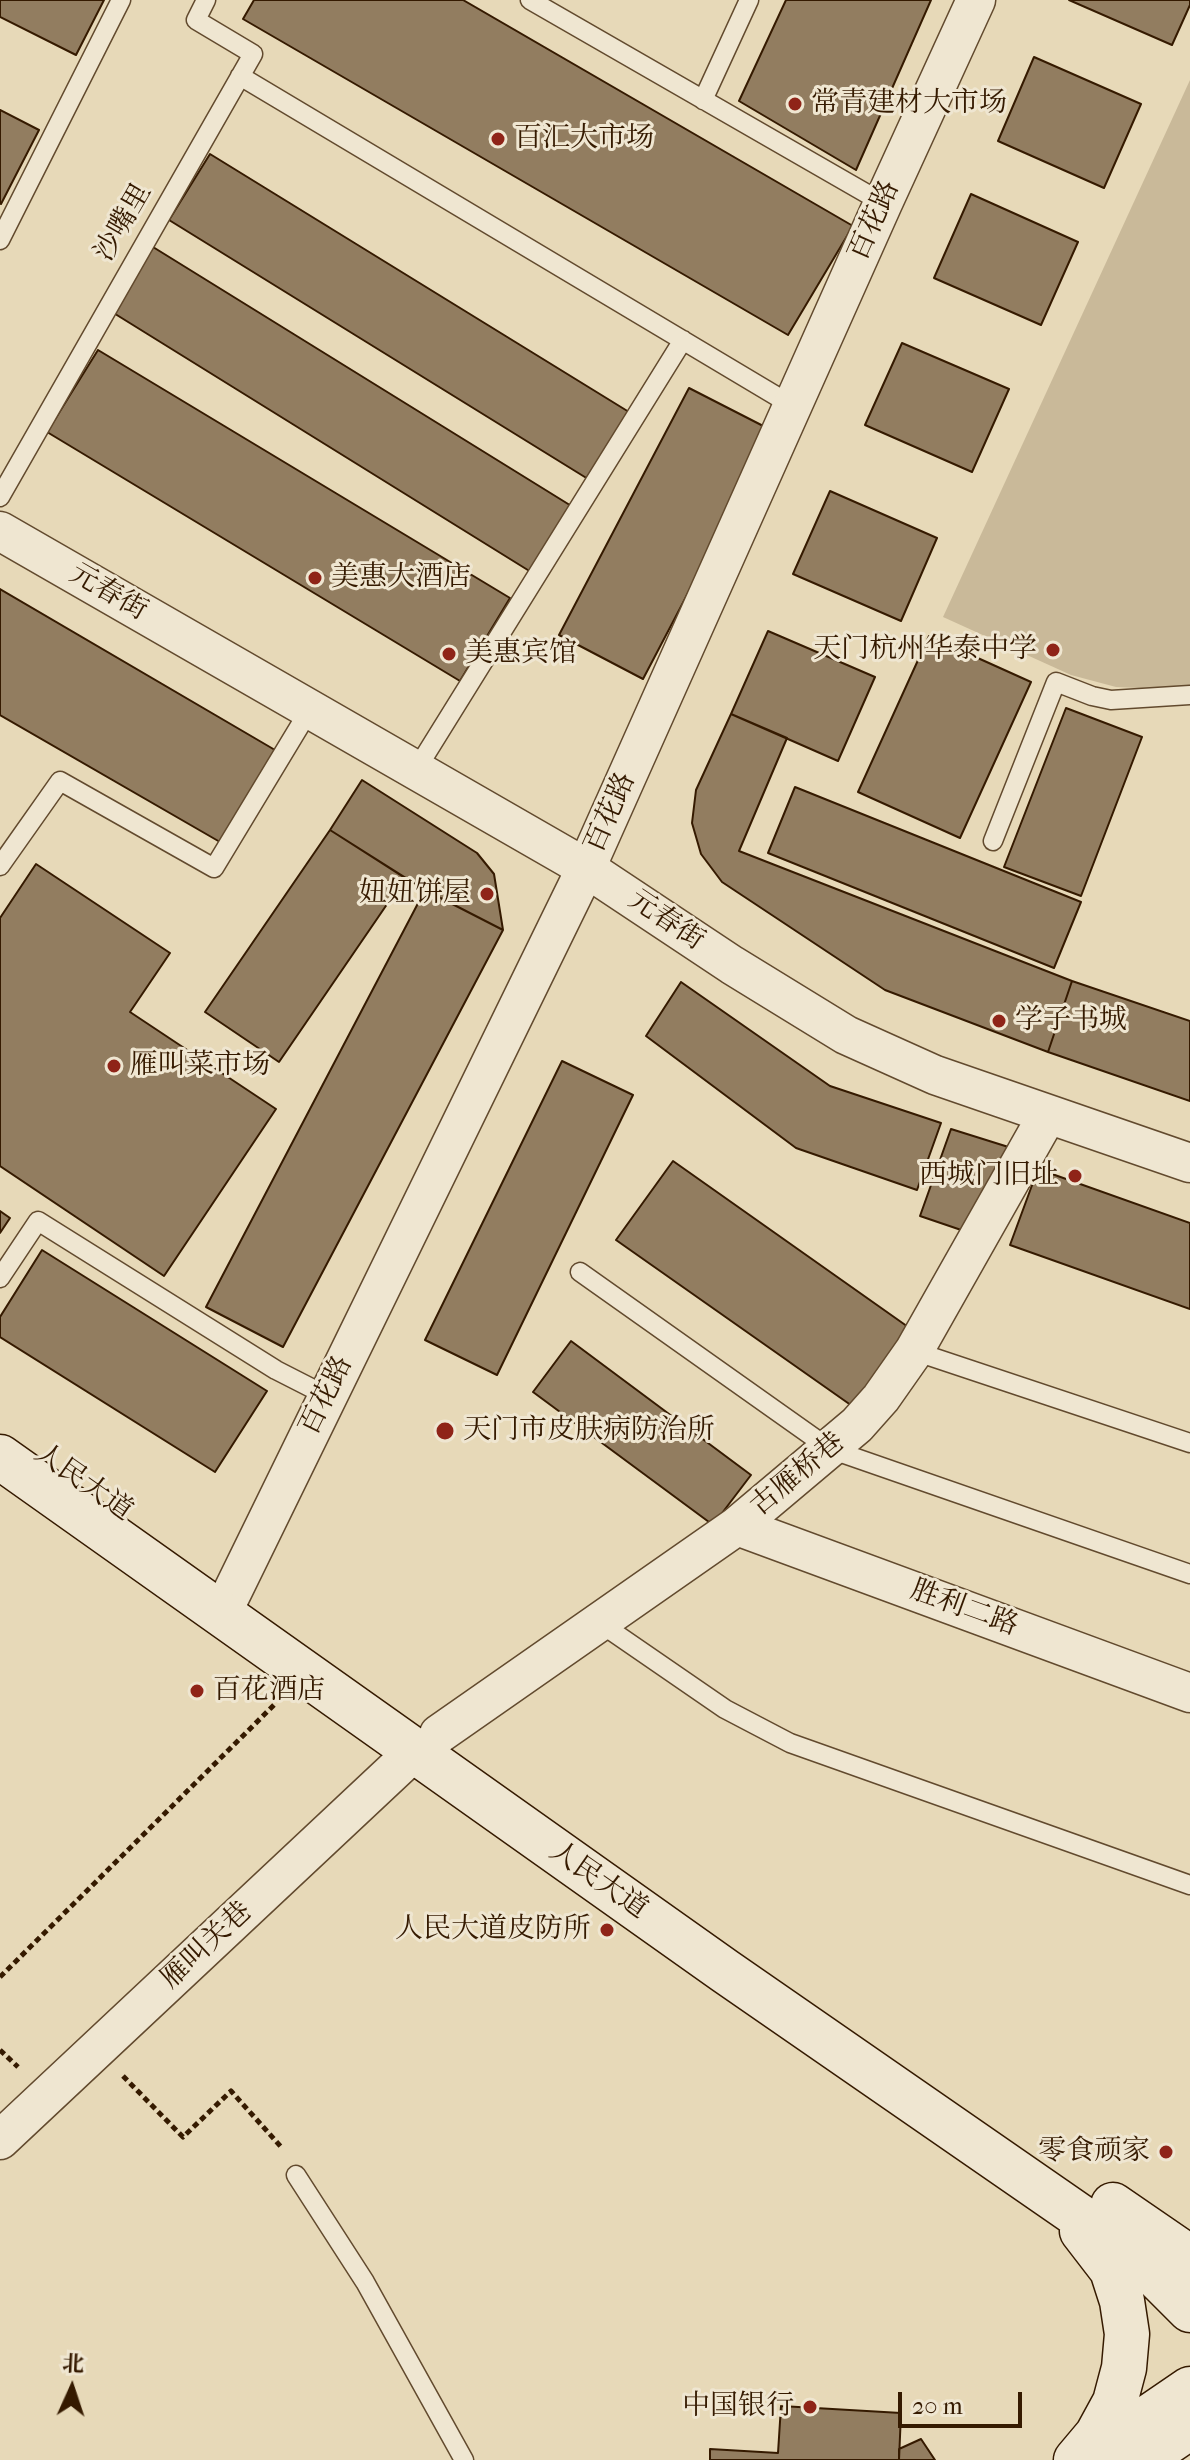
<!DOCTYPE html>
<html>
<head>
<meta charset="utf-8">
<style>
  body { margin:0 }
  #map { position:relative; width:1190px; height:2460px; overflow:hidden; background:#e7d9b8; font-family:"IM FELL French Canon","Noto Serif SC",serif }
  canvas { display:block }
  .north { position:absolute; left:32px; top:2348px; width:80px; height:80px; -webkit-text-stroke:6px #efe6d1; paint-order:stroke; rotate:3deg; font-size:22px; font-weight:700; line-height:32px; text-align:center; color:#351a00 }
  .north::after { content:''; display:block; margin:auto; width:28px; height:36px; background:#351a00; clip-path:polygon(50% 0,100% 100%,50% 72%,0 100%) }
  .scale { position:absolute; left:898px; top:2392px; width:124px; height:36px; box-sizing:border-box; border:4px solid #351a00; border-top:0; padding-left:10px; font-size:24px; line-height:28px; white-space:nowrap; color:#351a00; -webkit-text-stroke:6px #efe6d1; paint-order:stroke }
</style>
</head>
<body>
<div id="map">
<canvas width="1190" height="2460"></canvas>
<div class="north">北</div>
<div class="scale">20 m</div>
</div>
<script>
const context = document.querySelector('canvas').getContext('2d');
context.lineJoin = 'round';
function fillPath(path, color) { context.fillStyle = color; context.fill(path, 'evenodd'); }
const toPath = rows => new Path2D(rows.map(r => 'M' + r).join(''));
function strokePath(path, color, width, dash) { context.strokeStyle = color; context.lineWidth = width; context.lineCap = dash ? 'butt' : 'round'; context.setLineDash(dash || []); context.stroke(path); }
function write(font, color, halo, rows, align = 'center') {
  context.font = font + ' "IM FELL French Canon","Noto Serif SC",serif'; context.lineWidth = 6; context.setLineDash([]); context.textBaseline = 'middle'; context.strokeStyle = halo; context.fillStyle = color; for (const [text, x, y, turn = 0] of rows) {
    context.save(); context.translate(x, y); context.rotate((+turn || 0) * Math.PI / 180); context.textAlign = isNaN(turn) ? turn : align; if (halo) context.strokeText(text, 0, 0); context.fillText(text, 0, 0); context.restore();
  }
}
fillPath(toPath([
  [1190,80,1190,685,1160,689,1116,687,1071,675,943,617]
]), '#c9b999');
const building = toPath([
  [0,0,104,0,76,55,0,17,0,0],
  [254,0,463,0,853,226,788,335,243,19,254,0],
  [786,0,931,0,856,170,739,101,786,0],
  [1069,0,1190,0,1190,5,1172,45,1069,0],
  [1034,57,1141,104,1104,188,998,141,1034,57],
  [0,110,39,130,1,204,0,203,0,110],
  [210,154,629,412,588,479,169,220,210,154],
  [971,194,1078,242,1041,325,934,278,971,194],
  [153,247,573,507,531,572,112,312,153,247],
  [902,343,1009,389,972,472,865,425,902,343],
  [98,350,510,598,460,681,47,432,98,350],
  [689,388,773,431,643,679,559,635,689,388],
  [830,491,937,538,901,621,793,574,830,491],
  [0,589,275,750,220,842,0,715,0,589],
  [768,631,875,677,838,761,731,714,768,631],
  [929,636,1031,682,960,838,858,792,929,636],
  [1066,708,1142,737,1081,896,1004,867,1066,708],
  [731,714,787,738,739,851,1072,981,1048,1052,885,990,722,882,701,854,692,823,696,790,731,714],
  [362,780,477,853,494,874,503,930,425,890,330,830,362,780],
  [795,787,1081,902,1054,968,768,853,795,787],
  [330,830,405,878,279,1062,205,1012,330,830],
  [36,864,170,953,130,1012,276,1109,164,1276,0,1166,0,918,36,864],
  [425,890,503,930,283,1347,206,1307,425,890],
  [1072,981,1190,1021,1190,1101,1048,1052,1072,981],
  [681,982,830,1086,941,1123,917,1190,796,1148,646,1036,681,982],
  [562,1061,633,1095,497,1375,425,1340,562,1061],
  [951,1129,1018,1150,970,1233,920,1216,951,1129],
  [673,1161,911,1329,855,1408,616,1240,673,1161],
  [1038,1169,1190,1223,1190,1309,1010,1245,1038,1169],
  [0,1211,10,1218,0,1233,0,1211],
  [42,1250,267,1391,215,1472,0,1337,0,1317,42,1250],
  [571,1341,751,1475,713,1525,533,1392,571,1341],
  [781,2406,901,2413,899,2460,710,2460,710,2449,778,2453,781,2406],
  [921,2439,935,2460,899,2460,899,2449,921,2439]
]);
fillPath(building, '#927d60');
strokePath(building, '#351a00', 2);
const service = toPath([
  [530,0,883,203],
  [240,76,793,406],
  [703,100,749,0],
  [0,240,121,0],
  [0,497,253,54,196,20,206,0],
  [416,770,683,340],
  [993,841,1056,682,1092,696,1111,700,1190,695],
  [0,866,60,781,214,868,310,709],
  [580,1272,830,1449,1190,1574],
  [0,1278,38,1221,276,1370,327,1396],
  [914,1351,1190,1443],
  [600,1623,725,1709,790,1743,1190,1885],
  [296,2175,365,2282,464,2460]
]);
const minor = toPath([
  [0,531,586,868,732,965,846,1035,935,1075,1190,1163],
  [737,1526,1190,1693],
  [221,1615,586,868,883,203,976,0],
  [439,1734,737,1526,857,1425,881,1398,914,1351,1048,1114],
  [0,2140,415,1751]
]);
const secondary = toPath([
  [0,1457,725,1971,1108,2236,1143,2263,1190,2310],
  [1113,2205,1190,2258],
  [1076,2460,1097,2435,1115,2402,1124,2368,1127,2334,1122,2301,1112,2270,1082,2231],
  [1086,2460,1190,2389],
  [1141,2460,1190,2427]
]);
strokePath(service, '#624a2e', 21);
strokePath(minor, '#624a2e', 41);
strokePath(secondary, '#351a00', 47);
strokePath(toPath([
  [0,1977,275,1704],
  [0,2050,18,2067],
  [123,2076,183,2137,231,2091,283,2149]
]), '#351a00', 5, [6, 4]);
strokePath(service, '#efe6d1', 18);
strokePath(minor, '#efe6d1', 38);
strokePath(secondary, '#efe6d1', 44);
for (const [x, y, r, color] of [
  [795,104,8,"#8f2418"],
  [498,139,8,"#8f2418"],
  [315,578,8,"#8f2418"],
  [1053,650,8,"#8f2418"],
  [449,654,8,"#8f2418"],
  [487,894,8,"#8f2418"],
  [999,1021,8,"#8f2418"],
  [114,1066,8,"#8f2418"],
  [1075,1176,8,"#8f2418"],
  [445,1431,10,"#8f2418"],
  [197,1691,8,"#8f2418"],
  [607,1930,8,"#8f2418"],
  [1166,2152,8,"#8f2418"],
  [810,2407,8,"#8f2418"]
]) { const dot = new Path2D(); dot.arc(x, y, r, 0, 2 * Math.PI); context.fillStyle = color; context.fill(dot); strokePath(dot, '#efe6d1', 3); }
write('28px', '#351a00', '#efe6d1', [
  ["常青建材大市场",811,104],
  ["百汇大市场",514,139],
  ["美惠大酒店",331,578],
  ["天门杭州华泰中学",1037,650,"right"],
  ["美惠宾馆",465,654],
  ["妞妞饼屋",471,894,"right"],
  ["学子书城",1015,1021],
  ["雁叫菜市场",130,1066],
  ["西城门旧址",1059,1176,"right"],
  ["天门市皮肤病防治所",463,1431],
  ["百花酒店",213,1691],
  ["人民大道皮防所",591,1930,"right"],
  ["零食顽家",1150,2152,"right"],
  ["中国银行",794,2407,"right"]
], 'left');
write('28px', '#351a00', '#efe6d1', [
  ["百花路",875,221,-66],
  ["沙嘴里",124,223,-60],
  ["元春街",108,593,30],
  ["百花路",611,813,-66],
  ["元春街",666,921,34],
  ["百花路",327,1396,-64],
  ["古雁桥巷",798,1475,-40],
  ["人民大道",83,1483,35],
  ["胜利二路",964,1609,20],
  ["人民大道",598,1881,35],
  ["雁叫关巷",207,1946,-43]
]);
</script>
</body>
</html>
